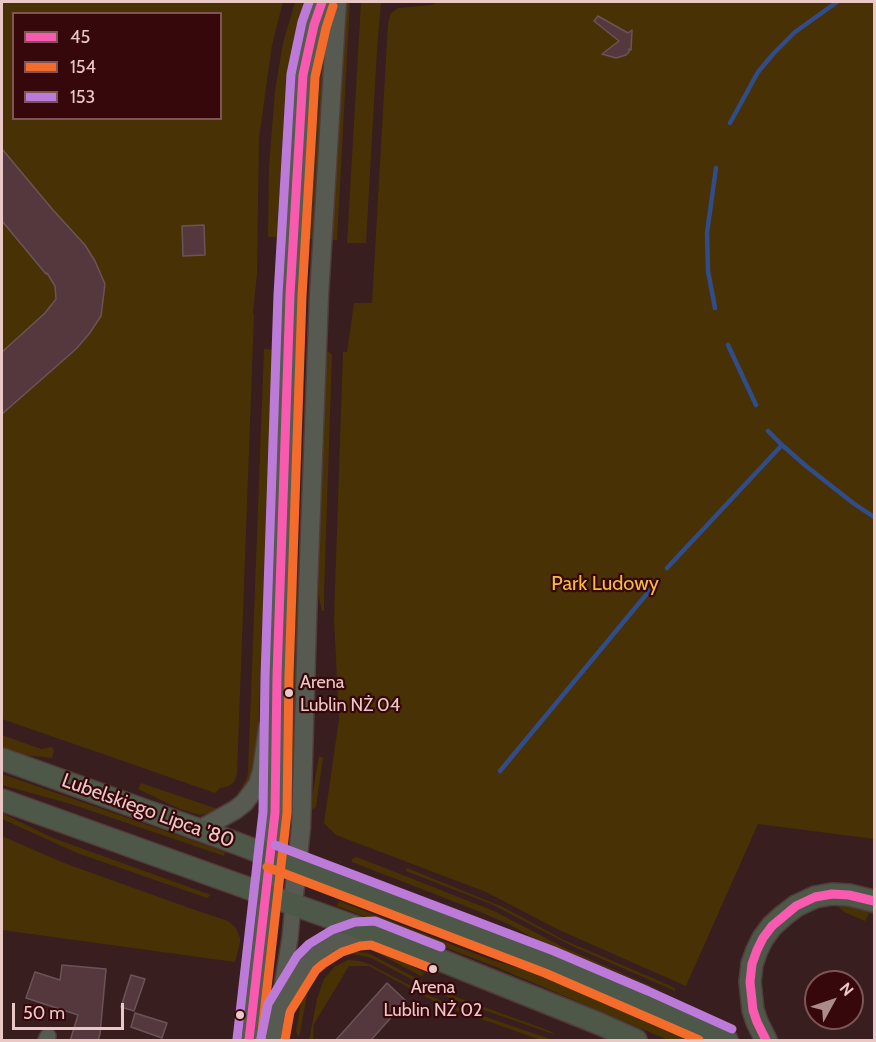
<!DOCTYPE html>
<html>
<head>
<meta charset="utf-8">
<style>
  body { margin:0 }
  #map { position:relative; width:876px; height:1042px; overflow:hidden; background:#381e1e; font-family:Cabin,sans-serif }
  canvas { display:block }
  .frame { position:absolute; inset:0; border:3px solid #e9c8c6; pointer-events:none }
  .legend { position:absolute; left:12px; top:12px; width:210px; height:108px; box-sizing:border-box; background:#37080b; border:2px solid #7e5556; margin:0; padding:8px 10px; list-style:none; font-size:18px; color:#e9c8c6 }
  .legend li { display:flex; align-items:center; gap:12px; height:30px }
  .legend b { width:30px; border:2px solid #7e5556 }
  .north { position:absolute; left:804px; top:970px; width:60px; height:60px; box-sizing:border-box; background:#37080b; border:2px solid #7e5556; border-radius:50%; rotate:50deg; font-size:16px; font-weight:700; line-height:24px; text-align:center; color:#e9c8c6 }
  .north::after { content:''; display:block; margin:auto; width:21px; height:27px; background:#ab8c8b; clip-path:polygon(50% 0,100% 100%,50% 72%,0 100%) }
  .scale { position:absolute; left:12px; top:1003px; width:112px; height:27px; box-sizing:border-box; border:3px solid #e9c8c6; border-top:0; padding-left:8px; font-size:18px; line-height:21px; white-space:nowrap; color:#e9c8c6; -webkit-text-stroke:4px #37080b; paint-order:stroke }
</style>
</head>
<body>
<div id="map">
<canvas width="876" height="1042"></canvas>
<div class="frame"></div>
<ul class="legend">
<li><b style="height:8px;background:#f75aaf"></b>45</li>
<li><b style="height:8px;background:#f36c2b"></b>154</li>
<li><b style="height:8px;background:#bd7bd9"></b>153</li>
</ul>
<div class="north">N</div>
<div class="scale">50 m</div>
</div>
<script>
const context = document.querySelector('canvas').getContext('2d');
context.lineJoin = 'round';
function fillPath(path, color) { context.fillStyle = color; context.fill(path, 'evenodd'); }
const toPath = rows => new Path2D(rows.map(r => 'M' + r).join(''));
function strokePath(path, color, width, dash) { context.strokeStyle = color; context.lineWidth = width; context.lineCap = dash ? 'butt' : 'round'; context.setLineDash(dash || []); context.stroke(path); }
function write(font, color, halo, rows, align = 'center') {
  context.font = font + ' Cabin,sans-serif'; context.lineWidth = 4.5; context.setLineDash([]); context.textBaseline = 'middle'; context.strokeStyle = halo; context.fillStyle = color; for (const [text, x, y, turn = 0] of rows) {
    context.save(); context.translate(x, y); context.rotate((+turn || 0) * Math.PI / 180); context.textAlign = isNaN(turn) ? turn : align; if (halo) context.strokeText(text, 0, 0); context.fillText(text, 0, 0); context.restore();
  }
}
fillPath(toPath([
  [2,2,283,2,272,45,259,138,257,274,253,313,254,315,237,774,234,782,229,786,220,788,215,793,2,719],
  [14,14,220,14,220,118,14,118],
  [295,2,304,2,292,56,285,100,277,237,270,237,268,236,269,166,275,91,283,43],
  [346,2,350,2,337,240,331,240],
  [361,2,381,2,377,50,366,243,347,243],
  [439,2,874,2,874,839,758,824,686,986,559,930,486,892,336,835,324,823,339,719,334,619,343,352,347,352,354,303,372,303,388,23,391,13,398,8,431,5],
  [325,20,328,20,315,239,309,239,315,124,313,96,314,78],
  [264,349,281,350,273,553,265,599,262,626,257,769,253,780,239,795,240,791,247,778,248,772],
  [297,351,302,351,294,551,299,611,293,808,289,808,295,611,289,551],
  [326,352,329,352,332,355,324,593,324,611,322,611,318,593],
  [2,735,41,749,52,747,54,751,52,758,24,755,2,747],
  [319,756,323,758,316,807,313,809,310,809],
  [2,774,225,852,224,856,71,804,2,785],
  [141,783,221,810,200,815,180,809,138,789],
  [2,813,53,838,211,895,207,898,77,853,2,819],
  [2,836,64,863,195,910,228,921,236,928,240,938,240,943,235,962,2,930],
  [357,857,494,911,567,949,683,1000,573,954,572,957,557,951,510,925,478,911,352,862,352,859],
  [407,868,503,907,564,940,664,983,675,988,675,991,572,946,491,904,406,871],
  [339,901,492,960,548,977,637,1014,697,1040,668,1040,496,967,337,906],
  [844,905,874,908,874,915,869,913,865,921,844,912,838,906],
  [271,944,276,944,269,995,261,1040,257,1040],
  [351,944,364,944,374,946,425,973,421,976,368,948,355,946,337,949,338,947],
  [348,951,368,953,433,987,459,998,550,1031,556,1035,455,1000,432,990,371,958,354,954,347,954,333,960,331,959,337,954],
  [317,960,319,962,318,968,311,980,308,990,299,1038,296,1031,305,980],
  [348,960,360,961,369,964,430,996,451,1005,553,1040,541,1040,441,1005,369,966,349,966,314,1024,313,1040,309,1040,317,999,324,979,334,967]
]), '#483104');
strokePath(toPath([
  [730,123,758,72,774,53,795,32,837,2],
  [715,308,708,271,707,233,716,168],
  [728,345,756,405],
  [768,431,782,445,806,466,853,503,874,517],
  [667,568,782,445],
  [500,771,650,590]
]), '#314d89', 4.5);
const building = toPath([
  [598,16,628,33,632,30,631,50,629,49,629,52,626,55,616,58,602,54,619,41,594,21,598,16],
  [2,149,53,210,85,245,95,261,105,284,101,316,89,334,76,349,2,414,2,352,45,313,56,299,55,286,47,273,46,274,2,221,2,149],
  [204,225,205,255,183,256,182,226,204,225],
  [62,965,106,969,100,1034,98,1041,70,1041,78,1015,26,998,35,972,60,980,62,965],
  [131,975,145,979,134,1011,121,1007,131,975],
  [387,983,406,1001,370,1041,335,1041,387,983],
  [135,1013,167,1023,162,1038,131,1027,135,1013]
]);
fillPath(building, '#54383d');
strokePath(building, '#6b5457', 1.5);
const minor = toPath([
  [282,1003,307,962,316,954,337,941,358,934,371,933],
  [46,1040,48,1036],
  [249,1040,266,895],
  [273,1040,290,938,293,904]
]);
const tertiary = toPath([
  [199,830,235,810,244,803,254,790,258,784,262,771,268,728],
  [266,895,275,813,277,676,290,295,303,75,314,25,322,2],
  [293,904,301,827,308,588,319,295,337,2]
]);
const secondary = toPath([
  [2,759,236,843,549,962,643,1002,727,1040],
  [2,800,373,933,600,1024,636,1040],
  [766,1040,757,1022,753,1010,750,982,752,964,757,950,763,938,772,926,783,916,796,906,815,897,832,894,849,895,874,901]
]);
strokePath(minor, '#523c3b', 18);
strokePath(tertiary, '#523c3b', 21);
strokePath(secondary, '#523c3b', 24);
strokePath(minor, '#575a50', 15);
strokePath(tertiary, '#575a50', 18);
strokePath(secondary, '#4d5848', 21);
strokePath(toPath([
  [249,1040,275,813,277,676,290,295,303,75,314,25,322,2],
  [766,1040,757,1022,753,1010,750,982,752,964,757,950,763,938,772,926,796,906,815,897,832,894,849,895,874,901]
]), '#f75aaf', 9);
strokePath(toPath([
  [267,867,545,973,699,1040],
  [261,1040,287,813,289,676,302,296,315,77,326,28,333,6],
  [285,1040,290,1012,316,970,323,964,342,952,360,946,371,945,433,969]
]), '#f36c2b', 9);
strokePath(toPath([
  [275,845,554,951,648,991,732,1029],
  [261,1038,268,1004,297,956,309,944,332,930,355,922,375,921,441,947],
  [237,1039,263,812,265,676,278,295,291,74,302,22,309,2]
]), '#bd7bd9', 9);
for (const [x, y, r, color] of [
  [289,693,5,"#e9c8c6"],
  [433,969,5,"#e9c8c6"],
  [240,1015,5,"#e9c8c6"]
]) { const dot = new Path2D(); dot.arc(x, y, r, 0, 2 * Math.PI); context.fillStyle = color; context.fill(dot); strokePath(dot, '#37080b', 2); }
write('18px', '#e9c8c6', '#37080b', [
  ["Arena",300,683],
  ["Lublin NŻ 04",300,706],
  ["Arena",433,988,"center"],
  ["Lublin NŻ 02",433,1011,"center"]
], 'left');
write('20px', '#f4bc45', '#37080b', [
  ["Park Ludowy",605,584]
]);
write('20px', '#e9c8c6', '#37080b', [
  ["Lubelskiego Lipca '80",148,811,20]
]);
</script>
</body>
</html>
